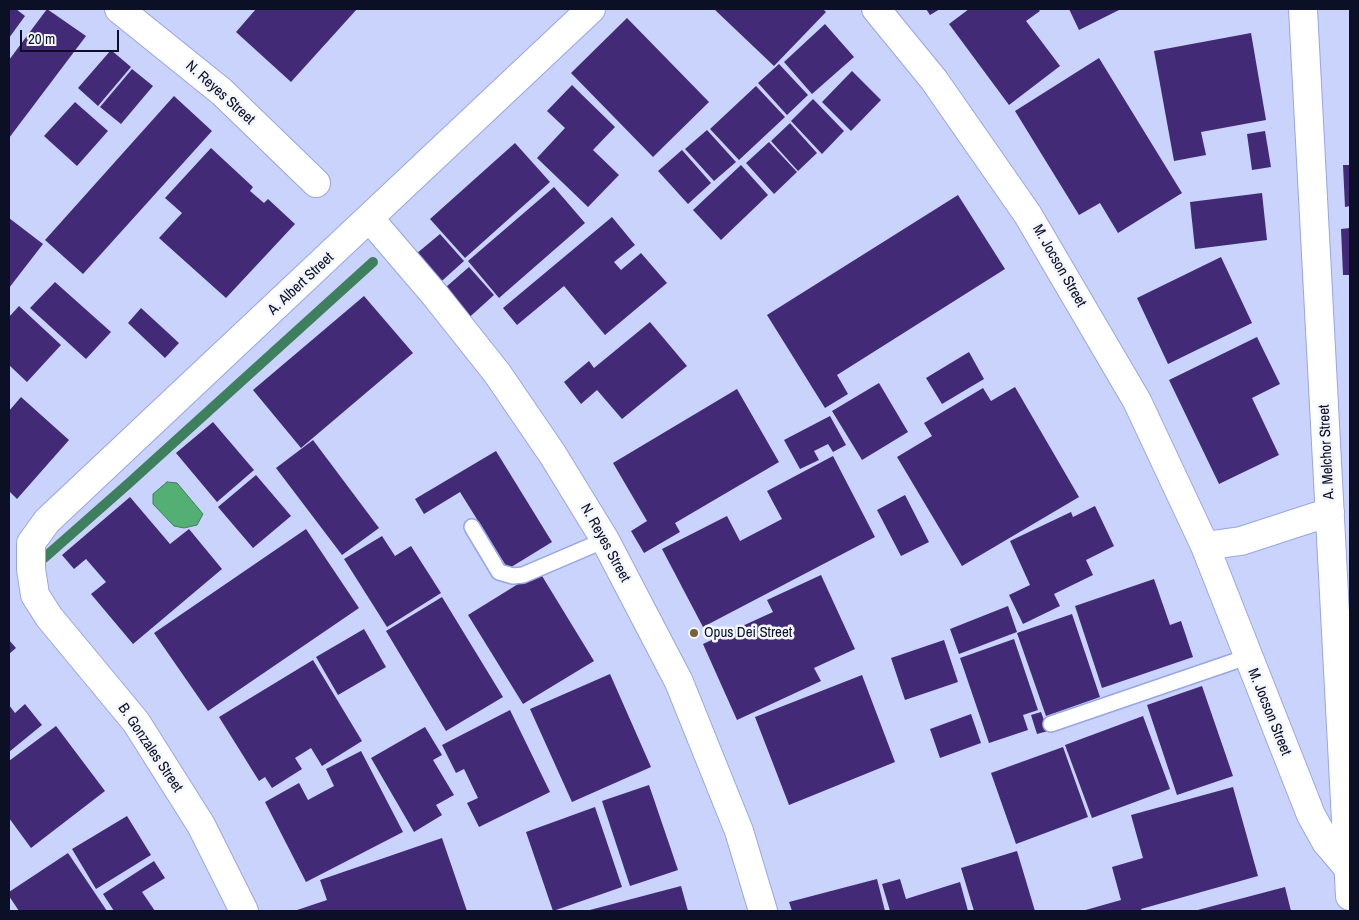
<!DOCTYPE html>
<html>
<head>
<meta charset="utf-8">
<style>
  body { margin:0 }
  #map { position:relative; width:1359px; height:920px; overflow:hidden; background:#c9d3fb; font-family:"Archivo Narrow",sans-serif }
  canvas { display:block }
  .frame { position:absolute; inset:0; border:10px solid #0c1027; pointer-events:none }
  .scale { position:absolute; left:20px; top:30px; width:99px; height:22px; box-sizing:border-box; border:2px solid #0c1027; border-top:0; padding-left:6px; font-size:15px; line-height:18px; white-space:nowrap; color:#0c1027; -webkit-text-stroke:4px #f4f6fd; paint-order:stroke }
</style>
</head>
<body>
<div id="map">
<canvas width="1359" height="920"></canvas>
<div class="frame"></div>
<div class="scale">20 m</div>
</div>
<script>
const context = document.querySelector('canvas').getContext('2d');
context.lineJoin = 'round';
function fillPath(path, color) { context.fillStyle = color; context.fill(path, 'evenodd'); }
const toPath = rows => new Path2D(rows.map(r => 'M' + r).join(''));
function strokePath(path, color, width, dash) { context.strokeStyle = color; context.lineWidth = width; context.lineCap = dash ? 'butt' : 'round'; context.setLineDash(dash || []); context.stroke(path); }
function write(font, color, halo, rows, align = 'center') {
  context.font = font + ' "Archivo Narrow",sans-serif'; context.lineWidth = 5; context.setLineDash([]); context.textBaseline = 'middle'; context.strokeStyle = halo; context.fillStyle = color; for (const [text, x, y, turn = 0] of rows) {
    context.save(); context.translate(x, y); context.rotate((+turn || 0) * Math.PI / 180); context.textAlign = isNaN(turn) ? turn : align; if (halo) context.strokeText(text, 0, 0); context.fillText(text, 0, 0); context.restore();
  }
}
const water = toPath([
  [167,482,177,483,203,514,197,525,184,528,174,526,153,504,153,494,167,482]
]);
fillPath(water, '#53af74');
strokePath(water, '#3e7f5d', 1);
strokePath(toPath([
  [44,558,128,484,373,262]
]), '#3e7f5d', 10);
fillPath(toPath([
  [9,9,16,9,25,16,9,38],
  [47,9,86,36,9,138,9,60],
  [256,9,357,9,291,82,236,32],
  [714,9,823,9,826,12,774,66],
  [926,9,940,9,930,15],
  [969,9,1038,9,1040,11,1026,21,1060,66,1009,105,949,24],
  [1069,9,1121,9,1079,30],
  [627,18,709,102,653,157,571,73],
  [825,24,854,57,812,94,784,62],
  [1251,33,1266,120,1201,132,1206,155,1174,161,1154,51],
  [111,50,131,67,98,106,78,88],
  [1099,58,1182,193,1118,233,1100,203,1079,215,1015,111],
  [779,64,808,95,787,115,758,83],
  [132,69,153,86,121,124,100,107],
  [852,71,881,100,851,131,822,102],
  [572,85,615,127,593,150,619,175,588,207,537,158,565,128,547,111],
  [756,86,785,117,739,160,710,129],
  [174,96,212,131,83,274,45,240],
  [813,99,844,131,822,154,791,121],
  [75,102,108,131,77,166,44,136],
  [790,123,817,153,798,171,771,141],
  [707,130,736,162,714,181,685,149],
  [1265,131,1271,167,1252,170,1247,134],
  [769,142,797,172,774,194,746,163],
  [515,143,550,182,465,258,430,219],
  [211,148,253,187,250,191,264,203,268,199,295,224,226,298,159,238,182,213,165,198],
  [682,150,711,183,688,204,658,171],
  [741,165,768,195,721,240,693,210],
  [1343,165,1350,165,1350,206,1345,207],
  [554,187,585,223,499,298,468,261],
  [1262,193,1267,240,1195,249,1190,202],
  [958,195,1005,269,837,375,848,394,825,408,767,315],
  [612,217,635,245,614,262,621,270,641,253,667,283,605,335,564,286,517,325,503,308],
  [9,218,43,244,9,288],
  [1350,228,1350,275,1343,275,1341,229],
  [440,234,464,261,434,288,410,259],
  [1221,257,1252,323,1168,364,1137,298],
  [469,267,494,295,463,323,438,294],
  [55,282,111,332,86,359,30,308],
  [364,296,413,353,301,448,253,390],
  [19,306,61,345,27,382,9,365,9,317],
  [141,308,179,343,165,358,128,323],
  [650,322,687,366,622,419,597,390,581,404,564,382,589,361,594,368],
  [1257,337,1280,384,1252,398,1279,455,1219,484,1169,380],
  [969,352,984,379,942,404,926,378],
  [879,383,908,432,862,460,832,411],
  [1015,387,1079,497,962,566,897,457,932,436,924,423,983,388,991,401],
  [737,389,779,462,675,523,680,532,644,553,631,531,647,521,613,463],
  [21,397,69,440,17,499,9,491,9,411],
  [830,416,846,445,833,452,828,444,814,451,819,460,800,469,784,440],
  [213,422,254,470,217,502,176,453],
  [313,440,379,528,342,555,276,468],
  [496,451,552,542,508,569,460,492,424,514,415,499],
  [833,456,875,537,703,627,662,549,727,516,740,541,782,519,767,491],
  [256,475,291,516,253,548,218,507],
  [905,495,929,542,901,556,877,510],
  [130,497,170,544,189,529,222,569,133,644,91,594,106,582,86,559,74,569,62,555],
  [1095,506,1114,546,1086,560,1093,575,1054,594,1060,606,1023,624,1009,595,1030,585,1010,541,1071,512,1073,517],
  [306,529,359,608,208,711,154,633],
  [382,536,395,556,411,546,441,593,387,627,344,559],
  [539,571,594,661,523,704,468,615],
  [821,575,855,649,814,668,821,681,737,720,703,644,773,612,767,600],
  [1154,579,1170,625,1181,621,1193,657,1102,688,1075,606],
  [442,597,503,697,446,731,386,631],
  [1008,606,1017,632,959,654,950,629],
  [1072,614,1100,697,1046,716,1017,633],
  [364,629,386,667,338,695,316,657],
  [1014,639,1038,710,1023,715,1028,730,989,743,960,658],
  [9,640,16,648,9,654],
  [944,640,958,682,905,700,891,658],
  [313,660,362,741,322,766,311,748,295,758,302,769,272,788,265,777,259,781,219,717],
  [610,674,651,767,572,802,530,709],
  [862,675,895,762,789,805,755,717],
  [1202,686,1233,776,1177,795,1147,705],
  [25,704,42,725,9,752,9,705,15,713],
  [510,710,550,792,479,827,467,803,478,798,464,769,456,773,442,745],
  [1041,712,1048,731,1037,734,1031,715],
  [971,714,981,743,940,758,930,729],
  [1143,716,1170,789,1092,818,1065,745],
  [56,726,105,791,31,848,9,818,9,761],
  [425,727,442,755,433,760,454,795,436,805,442,815,414,832,371,758],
  [1063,747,1088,817,1016,844,991,773],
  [361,751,403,832,306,882,265,802,299,783,308,800,334,786,326,769],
  [649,785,678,870,630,886,602,801],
  [1233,787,1258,876,1141,909,1142,911,1082,911,1121,900,1112,867,1143,858,1131,815],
  [595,807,622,887,553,911,526,832],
  [127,816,151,855,96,889,72,849],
  [442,838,467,911,294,911,327,900,320,880],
  [1017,851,1035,911,974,911,961,868],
  [68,853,107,911,19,911,9,896,9,892],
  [154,861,165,878,142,892,155,911,114,911,103,894],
  [877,879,885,911,792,911,789,902],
  [900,879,906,899,960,882,968,911,890,911,882,884],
  [681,886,688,911,586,911],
  [1285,887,1291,911,1194,911]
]), '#422a77');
const lane = toPath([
  [472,527,499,572,513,576,523,575,605,540],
  [1051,724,1247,657]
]);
const street = toPath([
  [119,9,222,92,316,183],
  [876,9,934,80,1028,215,1137,401,1205,546,1311,815,1326,842,1349,869],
  [1303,9,1350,896],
  [370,219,435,295,497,373,553,455,605,540,679,682,739,831,763,911],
  [1205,546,1241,541,1330,512],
  [244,911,201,825,136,722,49,617,35,595,31,569,31,543,47,521,591,9]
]);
strokePath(lane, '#97a6e6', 18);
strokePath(street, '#97a6e6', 30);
strokePath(lane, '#fff', 15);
strokePath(street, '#fff', 28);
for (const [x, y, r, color] of [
  [694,633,5,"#736432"]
]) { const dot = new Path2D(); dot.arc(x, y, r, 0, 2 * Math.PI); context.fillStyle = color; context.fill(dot); strokePath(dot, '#f4f6fd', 2); }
write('15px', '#0c1027', '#f4f6fd', [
  ["N. Reyes Street",220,93,42],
  ["M. Jocson Street",1059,266,60],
  ["A. Albert Street",301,284,-43],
  ["A. Melchor Street",1327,452,-93],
  ["N. Reyes Street",605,543,61],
  ["M. Jocson Street",1269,712,68],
  ["B. Gonzales Street",150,748,56]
]);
write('15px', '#0c1027', '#f4f6fd', [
  ["Opus Dei Street",704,633]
], 'left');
</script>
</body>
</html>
